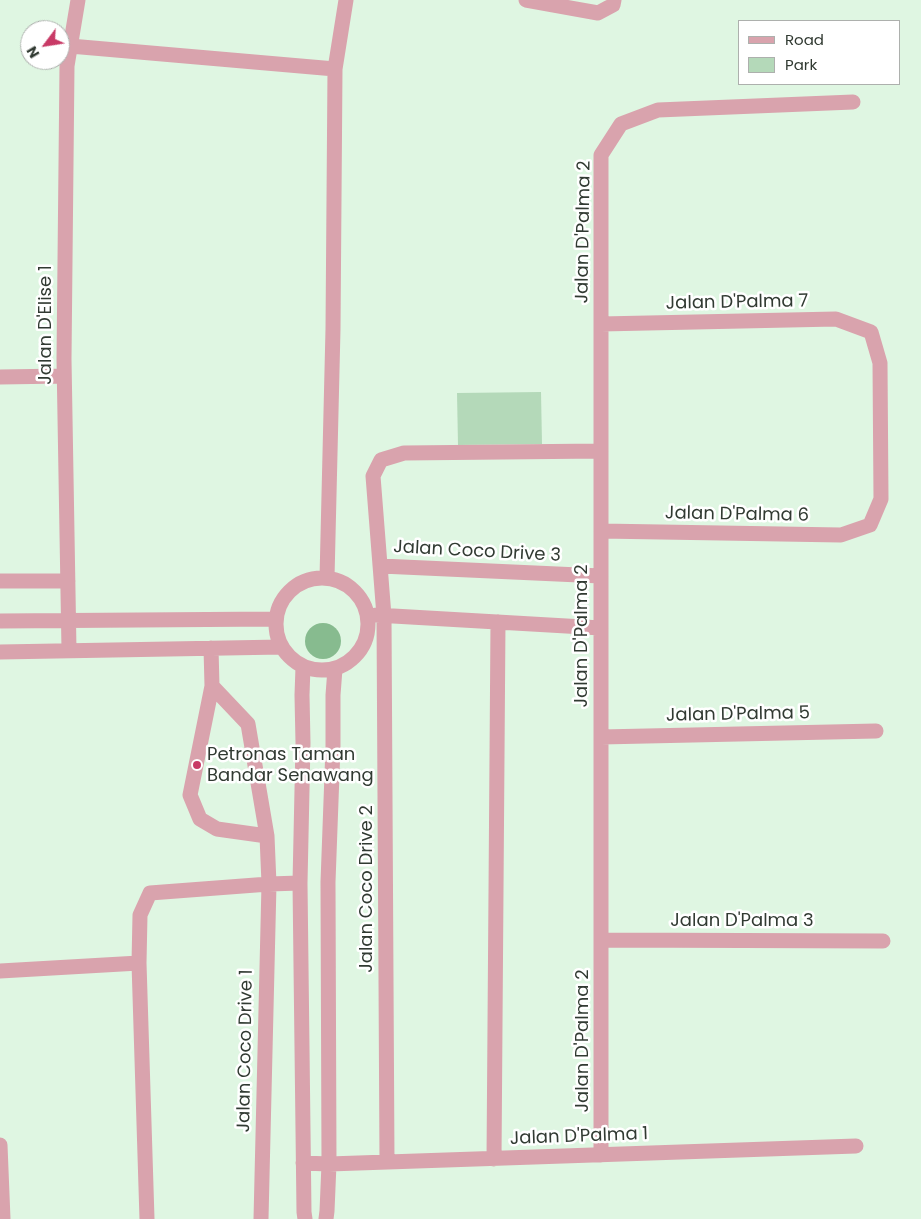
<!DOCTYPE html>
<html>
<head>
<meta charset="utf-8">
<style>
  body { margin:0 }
  #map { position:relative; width:921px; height:1219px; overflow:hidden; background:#dff6e2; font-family:Poppins,sans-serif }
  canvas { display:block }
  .legend { position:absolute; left:738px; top:20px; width:162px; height:65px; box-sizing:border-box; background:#fff; border:1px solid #adb0ad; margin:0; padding:6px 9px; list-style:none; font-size:15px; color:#313a32 }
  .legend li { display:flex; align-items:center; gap:10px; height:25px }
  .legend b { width:25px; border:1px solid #adb0ad }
  .north { position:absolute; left:20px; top:20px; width:50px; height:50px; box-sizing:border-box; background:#fff; border:1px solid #adb0ad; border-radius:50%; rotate:239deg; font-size:14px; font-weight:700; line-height:20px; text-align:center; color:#313a32 }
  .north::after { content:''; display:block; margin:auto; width:18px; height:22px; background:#c83a66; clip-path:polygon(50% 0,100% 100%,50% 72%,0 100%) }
</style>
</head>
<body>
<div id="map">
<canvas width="921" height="1219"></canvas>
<ul class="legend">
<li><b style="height:6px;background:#d9a3ad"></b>Road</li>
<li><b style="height:14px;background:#b4d9b9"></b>Park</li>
</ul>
<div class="north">N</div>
</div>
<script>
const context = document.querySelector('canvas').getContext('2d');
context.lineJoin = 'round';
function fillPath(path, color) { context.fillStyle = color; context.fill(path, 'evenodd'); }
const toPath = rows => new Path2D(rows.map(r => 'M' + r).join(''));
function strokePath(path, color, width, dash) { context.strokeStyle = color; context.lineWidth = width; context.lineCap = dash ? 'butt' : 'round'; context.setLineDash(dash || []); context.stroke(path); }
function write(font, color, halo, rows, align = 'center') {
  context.font = font + ' Poppins,sans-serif'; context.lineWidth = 5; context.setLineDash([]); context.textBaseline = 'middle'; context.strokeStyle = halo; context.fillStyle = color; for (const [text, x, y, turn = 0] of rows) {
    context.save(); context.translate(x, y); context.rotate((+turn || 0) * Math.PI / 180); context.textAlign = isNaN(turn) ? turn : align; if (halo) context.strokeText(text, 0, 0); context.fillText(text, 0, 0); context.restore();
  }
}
fillPath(toPath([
  [541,392,542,444,458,445,457,393]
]), '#b4d9b9');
fillPath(toPath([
  '305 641a18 18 0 1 1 36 0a18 18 0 1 1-36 0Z'
]), '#87bb8f');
strokePath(toPath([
  [526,0,598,13,613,5,614,0],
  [70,46,335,69],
  [0,377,64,376],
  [601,531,841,535,870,525,881,499,880,363,871,332,836,319,601,324],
  [381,566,601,576],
  '276 624a46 46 0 1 1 92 0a46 46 0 1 1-92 0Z',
  [327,578,333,329,335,69,346,0],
  [0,581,68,581],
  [376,615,601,628],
  [0,621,276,619],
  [211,648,212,686,248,724,267,836,269,884,261,1219],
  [69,650,64,359,67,66,78,0],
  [0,652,282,647],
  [303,667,302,695,303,743,300,883,304,1212,305,1219],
  [212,686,190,795,200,819,217,829,267,836],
  [601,737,876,731],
  [601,940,883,941],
  [0,971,139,963],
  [0,1145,3,1219],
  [601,1155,601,155,621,124,658,110,853,102],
  [494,1159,498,622],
  [387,1162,384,616,373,476,381,460,404,453,601,451],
  [303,1163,329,1164,856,1146],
  [147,1219,139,963,140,915,150,893,269,884,300,883],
  [326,1219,327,1211,329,1164,328,882,333,747,333,695,335,669]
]), '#d9a3ad', 15);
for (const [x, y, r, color] of [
  [197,765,5,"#c83a66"]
]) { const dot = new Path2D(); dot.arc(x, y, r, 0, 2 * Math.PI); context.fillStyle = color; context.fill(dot); strokePath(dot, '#fff', 2); }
write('18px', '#313a32', '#fff', [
  ["Jalan D'Palma 2",584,232,-89],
  ["Jalan D'Palma 7",737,303,-1],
  ["Jalan D'Elise 1",46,325,-90],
  ["Jalan D'Palma 6",737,515,1],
  ["Jalan Coco Drive 3",477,552,3],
  ["Jalan D'Palma 2",582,636,-90],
  ["Jalan D'Palma 5",738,715,-1],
  ["Jalan Coco Drive 2",367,889,-90],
  ["Jalan D'Palma 3",742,921],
  ["Jalan D'Palma 2",583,1041,-90],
  ["Jalan Coco Drive 1",246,1051,-89],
  ["Jalan D'Palma 1",579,1137,-2]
]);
write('18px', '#313a32', '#fff', [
  ["Petronas Taman",207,755],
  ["Bandar Senawang",207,776]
], 'left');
</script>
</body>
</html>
